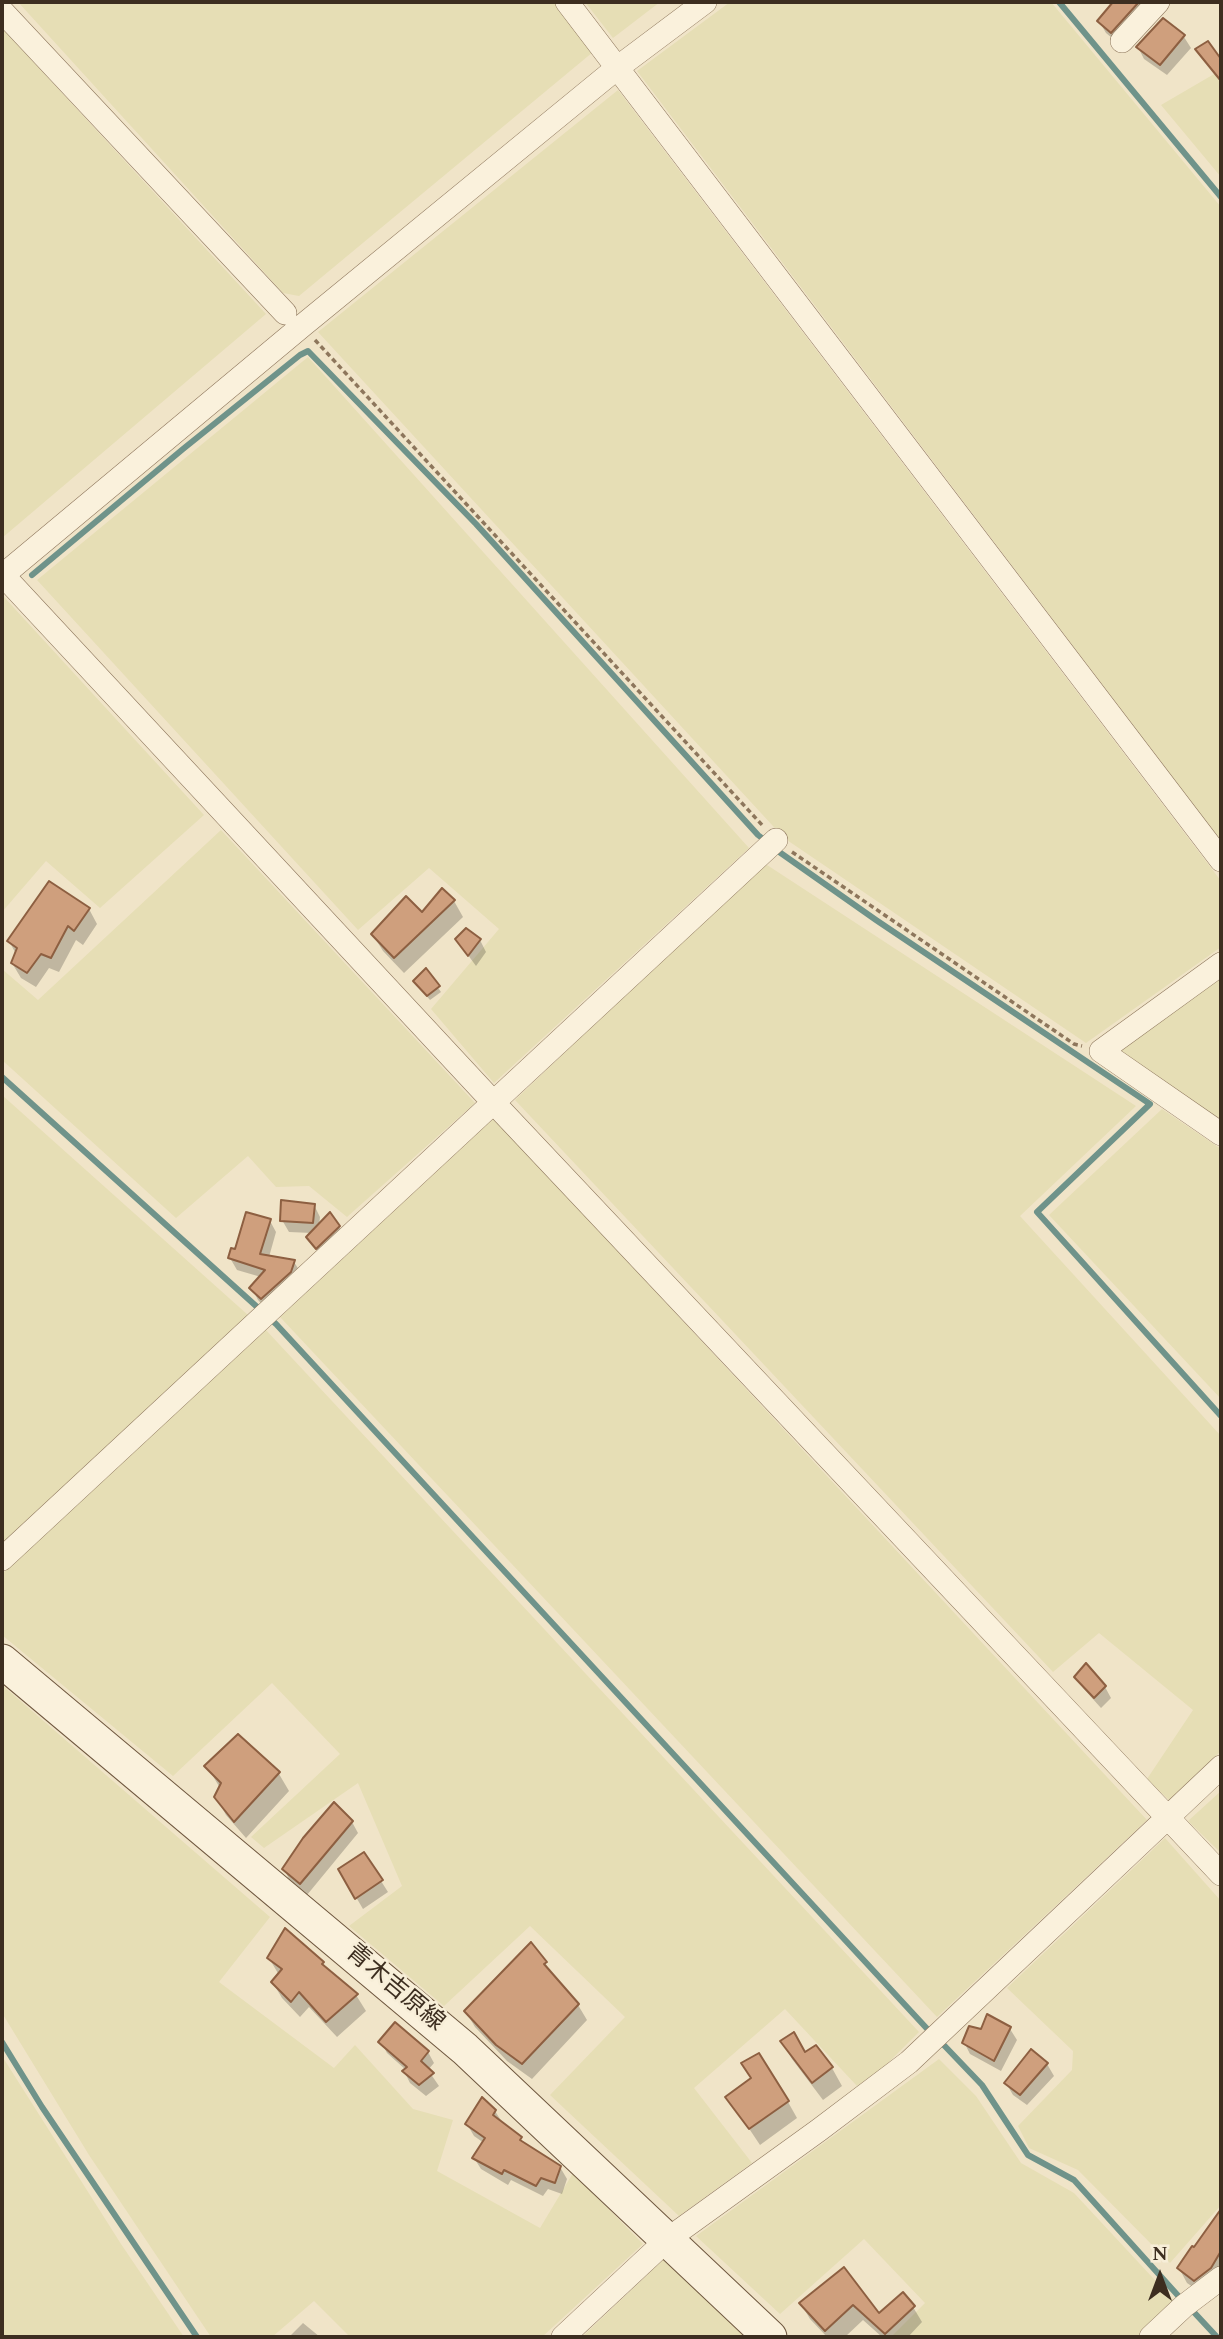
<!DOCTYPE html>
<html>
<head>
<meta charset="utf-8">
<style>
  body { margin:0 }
  #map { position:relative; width:1223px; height:2339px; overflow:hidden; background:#f0e4c8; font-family:Spectral,serif }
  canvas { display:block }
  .frame { position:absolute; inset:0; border:4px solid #3d2e20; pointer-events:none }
  .north { position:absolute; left:1125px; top:2241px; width:70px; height:70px; -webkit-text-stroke:5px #f7eed8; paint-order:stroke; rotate:0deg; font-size:19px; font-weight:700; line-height:28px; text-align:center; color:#3d2e20 }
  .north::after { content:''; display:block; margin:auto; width:24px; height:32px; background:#3d2e20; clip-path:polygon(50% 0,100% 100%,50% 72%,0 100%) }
</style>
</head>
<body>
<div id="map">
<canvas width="1223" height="2339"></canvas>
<div class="frame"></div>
<div class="north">N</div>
</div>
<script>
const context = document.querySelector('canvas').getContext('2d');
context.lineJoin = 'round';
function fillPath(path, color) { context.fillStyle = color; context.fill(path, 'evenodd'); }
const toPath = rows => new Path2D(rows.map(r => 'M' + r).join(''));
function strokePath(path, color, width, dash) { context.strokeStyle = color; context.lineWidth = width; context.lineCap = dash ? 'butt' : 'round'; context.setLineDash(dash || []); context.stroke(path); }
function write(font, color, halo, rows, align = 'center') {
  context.font = font + ' Spectral,"Noto Sans JP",serif'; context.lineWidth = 5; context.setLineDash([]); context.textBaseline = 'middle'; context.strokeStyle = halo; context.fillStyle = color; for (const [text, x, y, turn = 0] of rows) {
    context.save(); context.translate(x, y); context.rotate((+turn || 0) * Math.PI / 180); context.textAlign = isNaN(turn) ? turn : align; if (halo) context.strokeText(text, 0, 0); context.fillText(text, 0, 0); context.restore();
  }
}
fillPath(toPath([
  [18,2,554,2,593,52,299,296,283,293],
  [585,2,660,2,613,38],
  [730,2,1051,2,1221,207,1221,841,637,71],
  [2,28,266,314,2,538],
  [1221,70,1221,177,1161,105],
  [618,90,1221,881,1221,947,1086,1043,784,838,318,332],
  [308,357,749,848,494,1083,431,1009,499,929,429,868,358,930,37,580],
  [4,597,204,815,100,908,46,861,2,912,2,599],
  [221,830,475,1103,347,1217,309,1186,276,1187,248,1156,176,1218,2,1060,2,969,38,1000],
  [764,863,1136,1106,1020,1216,1221,1436,1221,1751,1169,1800,1147,1779,1193,1710,1099,1633,1053,1672,515,1100],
  [1221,972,1221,1124,1116,1052],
  [2,1095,248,1315,2,1548],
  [1162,1109,1221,1149,1221,1399,1049,1215],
  [494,1118,1147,1820,937,2017,280,1317],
  [265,1329,919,2032,883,2068,857,2086,785,2009,694,2088,752,2163,679,2216,550,2095,625,2017,530,1926,444,2006,349,1926,402,1886,358,1783,264,1848,251,1837,340,1754,272,1683,173,1776,2,1635,2,1574],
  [2,1685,270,1917,219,1982,334,2068,355,2045,413,2109,453,2120,437,2171,540,2228,573,2173,643,2244,542,2337,350,2337,314,2301,272,2337,211,2337,89,2155,2,2013],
  [1221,1791,1221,1853,1188,1821],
  [1165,1838,1221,1901,1221,2205,1170,2263,1078,2170,1029,2148,1018,2126,1072,2070,1073,2051,1007,1988],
  [2,2056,121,2244,184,2337,2,2337],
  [939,2059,976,2096,1021,2163,1074,2193,1178,2305,1142,2337,891,2337,925,2303,864,2239,780,2314,696,2236],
  [664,2259,749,2337,582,2337]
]), '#e6deb5');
fillPath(toPath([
  [1115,2,1158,2,1118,43,1106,33,1099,21],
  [1163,20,1184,37,1191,48,1167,75,1144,59,1138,47],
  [454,901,463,917,404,973,383,951,373,935],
  [89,909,97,924,83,945,76,940,59,972,49,968,36,987,21,978,12,963,16,954,9,941],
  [457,940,480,940,486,952,476,966],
  [426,971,441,992,430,1000,418,986],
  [314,1205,320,1217,319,1226,339,1227,346,1238,323,1259,308,1237,312,1233,289,1232,282,1220],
  [270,1221,276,1232,269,1257,294,1262,301,1273,268,1310,258,1300,252,1288,261,1277,237,1270,230,1258],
  [1076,1677,1105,1687,1111,1698,1101,1708,1083,1688],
  [238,1736,279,1774,289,1791,246,1838,226,1815,216,1797,220,1788,207,1766],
  [352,1822,358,1833,307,1895,290,1881,284,1869],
  [340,1870,381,1881,388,1892,363,1909],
  [269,1958,322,1963,326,1970,356,1995,366,2011,337,2037,309,2007,300,2017,282,1998,273,1983,279,1975],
  [545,1963,555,1979,578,2005,587,2020,532,2079,507,2061,475,2027,466,2012],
  [1010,2029,1017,2040,1001,2071,970,2054,964,2042],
  [782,2041,832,2068,842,2086,823,2100,792,2059],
  [381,2042,428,2052,434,2063,428,2070,439,2086,426,2096,410,2083,404,2071,406,2070,387,2053],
  [1047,2064,1054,2076,1027,2105,1013,2095,1006,2083],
  [752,2079,788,2102,797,2118,760,2145,728,2097],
  [495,2111,502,2122,520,2138,525,2145,560,2167,567,2179,562,2194,548,2189,543,2196,511,2180,508,2185,481,2169,474,2158,484,2143,474,2136,467,2124],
  [1220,2215,1221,2278,1203,2294,1187,2283,1179,2268],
  [843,2269,879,2315,913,2307,922,2322,908,2337,882,2337,863,2320,845,2337,827,2337,810,2319,801,2304],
  [303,2323,320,2337,289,2337]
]), '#0003');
strokePath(toPath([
  [1059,2,1221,197],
  [32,575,183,449,300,355,308,351,476,524,758,835,767,842],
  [775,849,876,920,1150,1104,1037,1212,1221,1416],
  [2,1077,276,1324,931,2033],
  [939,2040,982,2085,1028,2155,1074,2180,1182,2300],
  [2,2042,42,2107,197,2337],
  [1190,2308,1217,2337]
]), '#6f938a', 6);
const building = toPath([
  [1113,2,1139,2,1111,33,1097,21,1113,2],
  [1163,18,1185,35,1160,65,1136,47,1163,18],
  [1208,41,1221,59,1221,81,1195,49,1208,41],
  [49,881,90,908,74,931,68,926,51,958,41,954,27,973,11,963,17,948,7,941,49,881],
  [442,888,455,900,394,958,371,934,406,896,422,912,442,888],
  [466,928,481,939,468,956,455,939,466,928],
  [426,968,440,986,427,996,413,981,426,968],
  [281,1200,315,1204,313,1223,280,1221,281,1200],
  [246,1212,271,1219,260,1254,295,1260,291,1272,261,1299,249,1288,265,1270,228,1258,231,1248,235,1249,246,1212],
  [330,1212,340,1226,316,1249,306,1237,330,1212],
  [1086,1663,1106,1686,1094,1698,1074,1677,1086,1663],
  [238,1734,280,1772,234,1822,214,1797,221,1783,204,1766,238,1734],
  [334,1802,353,1821,300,1884,282,1869,303,1838,334,1802],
  [364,1852,383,1880,355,1899,338,1869,364,1852],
  [285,1928,324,1962,322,1964,358,1994,326,2022,299,1992,291,2002,271,1982,282,1969,267,1958,285,1928],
  [531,1942,547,1962,544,1964,579,2004,522,2064,496,2045,464,2011,531,1942],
  [987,2014,1011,2027,994,2061,962,2043,969,2026,981,2029,987,2014],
  [395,2022,429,2051,421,2061,434,2073,419,2085,402,2071,407,2067,378,2042,395,2022],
  [794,2032,805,2052,816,2045,833,2067,812,2083,780,2041,794,2032],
  [1031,2049,1048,2063,1020,2095,1004,2083,1031,2049],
  [759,2053,789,2101,749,2129,725,2097,751,2078,741,2063,759,2053],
  [482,2097,496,2110,493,2115,522,2137,520,2140,561,2166,555,2183,541,2178,536,2186,504,2170,502,2174,472,2158,485,2138,465,2124,482,2097],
  [1221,2209,1221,2251,1211,2268,1194,2281,1177,2268,1192,2246,1194,2247,1221,2209],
  [844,2267,879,2313,903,2292,915,2306,885,2334,853,2305,825,2331,799,2303,844,2267]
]);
fillPath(building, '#cf9f7d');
strokePath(building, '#8d5f41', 2);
const street = toPath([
  [567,2,1221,860],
  [2,11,285,313],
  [1122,41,1158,2],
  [3,575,494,1103,1221,1874],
  [2,576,302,326,617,68,705,2],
  [1221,964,1101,1051,1221,1134],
  [2,1559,776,840],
  [563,2337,668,2239,819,2130,909,2062,1221,1767],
  [1151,2337,1184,2306,1221,2278]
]);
const secondary = toPath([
  [2,1661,465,2049,770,2337]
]);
strokePath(street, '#8d765c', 24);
strokePath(secondary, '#6f573f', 35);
strokePath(toPath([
  [315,340,763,826],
  [792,852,1074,1044,1082,1046]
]), '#8d765c', 3.5, [5, 3.5]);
strokePath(street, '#faf1dc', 23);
strokePath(secondary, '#faf1dc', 33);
write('24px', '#3d2e20', '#f7eed8', [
  ["青木吉原線",394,1989,40]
]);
</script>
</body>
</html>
